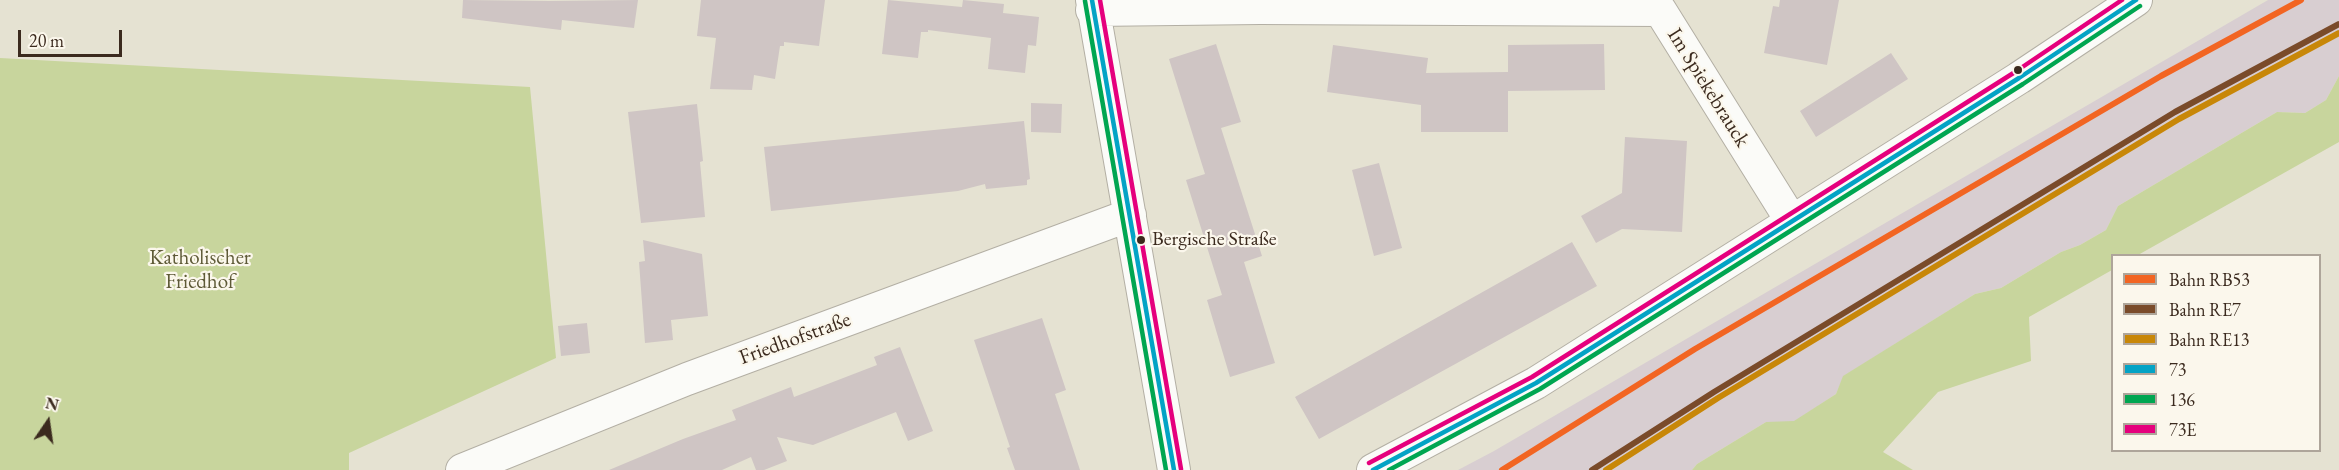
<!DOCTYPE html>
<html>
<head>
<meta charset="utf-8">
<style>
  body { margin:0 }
  #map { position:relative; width:2339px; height:470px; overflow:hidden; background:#e5e2d2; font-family:"EB Garamond",serif }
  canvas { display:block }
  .legend { position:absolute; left:2111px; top:254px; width:210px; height:198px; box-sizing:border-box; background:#fbf7ec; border:2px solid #aea59a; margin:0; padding:8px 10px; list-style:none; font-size:18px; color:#3b2a1e }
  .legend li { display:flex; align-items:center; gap:12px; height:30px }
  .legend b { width:30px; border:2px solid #aea59a }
  .north { position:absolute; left:18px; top:392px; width:60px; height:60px; -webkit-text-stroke:4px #fbf7ec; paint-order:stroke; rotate:13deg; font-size:16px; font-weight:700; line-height:24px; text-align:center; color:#3b2a1e }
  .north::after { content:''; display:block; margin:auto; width:21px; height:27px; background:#3b2a1e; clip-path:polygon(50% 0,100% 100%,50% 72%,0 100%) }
  .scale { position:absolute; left:18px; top:30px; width:104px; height:27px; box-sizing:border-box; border:3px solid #3b2a1e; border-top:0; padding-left:8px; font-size:18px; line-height:21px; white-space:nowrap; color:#3b2a1e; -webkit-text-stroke:4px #fbf7ec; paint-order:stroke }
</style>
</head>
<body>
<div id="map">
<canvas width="2339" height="470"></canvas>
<ul class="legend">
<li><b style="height:8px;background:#f26522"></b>Bahn RB53</li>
<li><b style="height:8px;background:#7a4b2a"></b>Bahn RE7</li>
<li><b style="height:8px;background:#c88708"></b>Bahn RE13</li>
<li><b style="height:8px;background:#03a3c5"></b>73</li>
<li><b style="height:8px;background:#00a651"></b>136</li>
<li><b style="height:8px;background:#e5007d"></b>73E</li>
</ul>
<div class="north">N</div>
<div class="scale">20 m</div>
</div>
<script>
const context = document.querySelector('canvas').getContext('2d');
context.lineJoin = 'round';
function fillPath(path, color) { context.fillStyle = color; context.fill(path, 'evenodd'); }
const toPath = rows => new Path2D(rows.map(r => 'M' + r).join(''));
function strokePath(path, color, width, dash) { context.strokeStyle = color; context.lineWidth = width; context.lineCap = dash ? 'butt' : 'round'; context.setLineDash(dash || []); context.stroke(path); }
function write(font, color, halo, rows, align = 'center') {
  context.font = font + ' "EB Garamond",serif'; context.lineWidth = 4.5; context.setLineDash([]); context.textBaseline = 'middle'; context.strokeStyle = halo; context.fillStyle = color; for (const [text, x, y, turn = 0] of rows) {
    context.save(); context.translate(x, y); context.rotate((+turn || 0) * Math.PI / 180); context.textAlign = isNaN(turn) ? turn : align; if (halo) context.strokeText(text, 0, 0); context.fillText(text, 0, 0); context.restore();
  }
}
fillPath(toPath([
  [2268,0,2339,0,2339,76,2326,100,2305,113,2277,112,2118,206,2106,230,2080,245,2061,252,2001,288,1975,294,1844,376,1836,394,1794,422,1766,422,1697,464,1692,470,1458,470,1494,451]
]), '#d8ced1');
fillPath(toPath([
  [0,58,530,87,556,358,349,453,349,470,0,470],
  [2339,76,2339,142,2138,255,2112,255,2112,270,2029,317,2031,361,1938,392,1883,452,1913,470,1692,470,1697,464,1766,422,1794,421,1836,394,1843,376,1975,294,2001,288,2061,252,2080,245,2106,230,2118,206,2277,112,2305,113,2326,100]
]), '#c8d59d');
fillPath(toPath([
  [463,0,550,1,638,0,634,28,562,20,561,30,462,18],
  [701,0,825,0,819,46,784,42,784,46,780,46,775,79,754,75,752,90,710,89,716,38,697,36],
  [888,0,962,7,963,0,1004,4,1003,13,1039,17,1036,46,1028,45,1025,73,988,69,991,38,928,30,928,32,921,32,918,58,882,54],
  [1780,0,1839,0,1827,65,1764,53,1773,6,1779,7],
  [1216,44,1241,122,1221,128,1262,256,1244,262,1275,363,1230,377,1207,300,1222,295,1186,180,1205,174,1169,59],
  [1604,44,1605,90,1508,91,1508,132,1421,132,1421,105,1327,92,1333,45,1428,58,1426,73,1508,72,1508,45],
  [1891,53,1908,79,1816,137,1800,111],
  [1031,103,1062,104,1061,133,1031,132],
  [697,104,703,161,700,162,705,217,641,223,628,112],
  [1024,121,1030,179,1027,180,1027,185,986,189,985,184,958,191,771,211,764,147],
  [1625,137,1687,141,1682,232,1622,229,1596,243,1581,216,1622,193],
  [1379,163,1402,248,1374,256,1352,170],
  [643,240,702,254,708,316,671,320,673,340,645,343,639,262,645,261],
  [1572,242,1597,286,1319,439,1295,397],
  [1042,318,1066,390,1055,394,1080,470,1015,470,1007,448,1010,447,974,340],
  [587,323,590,353,561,356,558,326],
  [900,347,933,431,908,441,896,412,813,445,777,437,787,461,764,470,756,470,751,457,722,470,609,470,683,439,736,420,732,410,791,387,794,397,877,365,874,357]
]), '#cfc5c4');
const street = toPath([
  [1092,0,1174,470],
  [1092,10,1260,8,1660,10,1791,220],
  [462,470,687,379,1130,215],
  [1373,470,1536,383,2019,78,2136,0]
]);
strokePath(street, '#b3afa4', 34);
strokePath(street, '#fbfbf8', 32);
strokePath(toPath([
  [1092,0,1174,470],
  [1373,470,1536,383,2019,78,2136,0]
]), '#03a3c5', 4.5);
strokePath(toPath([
  [1085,1,1166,470],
  [1389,470,1540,389,2023,84,2140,6]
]), '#00a651', 4.5);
strokePath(toPath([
  [1100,0,1181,469],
  [1369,463,1532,377,2015,72,2122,0]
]), '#e5007d', 4.5);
strokePath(toPath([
  [1502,470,1695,349,2161,76,2301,0]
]), '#f26522', 6);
strokePath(toPath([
  [1592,470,1714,392,2175,112,2339,24]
]), '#7a4b2a', 6);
strokePath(toPath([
  [1606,470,1718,398,2179,119,2339,33]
]), '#c88708', 6);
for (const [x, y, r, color] of [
  [2018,70,5,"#3b2a1e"],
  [1141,240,5,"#3b2a1e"]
]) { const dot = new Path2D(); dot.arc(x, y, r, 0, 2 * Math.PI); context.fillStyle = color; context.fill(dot); strokePath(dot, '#fbf7ec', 2); }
write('20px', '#3b2a1e', '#fbf7ec', [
  ["Bergische Straße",1152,240]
], 'left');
write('21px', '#3b2a1e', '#fbf7ec', [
  ["Im Spiekebrauck",1708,88,58],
  ["Friedhofstraße",795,339,-20]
]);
write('21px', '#5e5a37', '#fbf7ec', [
  ["Katholischer",200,258],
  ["Friedhof",200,282]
]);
</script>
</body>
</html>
